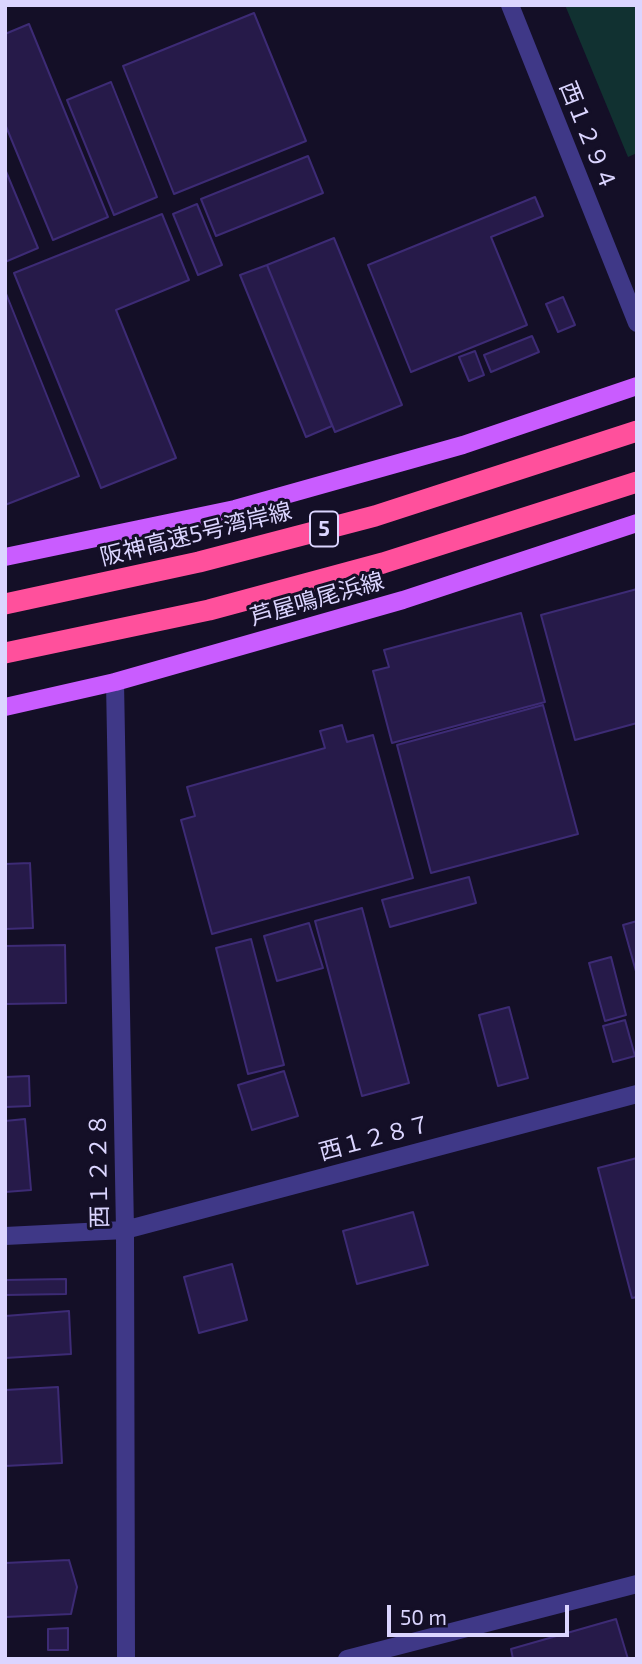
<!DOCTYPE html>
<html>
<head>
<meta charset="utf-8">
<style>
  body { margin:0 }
  #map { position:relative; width:642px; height:1664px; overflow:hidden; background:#140f27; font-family:"Exo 2",sans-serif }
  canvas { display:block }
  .frame { position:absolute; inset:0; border:7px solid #dbd5ff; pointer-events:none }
  .scale { position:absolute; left:387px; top:1605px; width:182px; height:32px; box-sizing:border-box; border:4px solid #dbd5ff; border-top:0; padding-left:9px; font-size:21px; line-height:24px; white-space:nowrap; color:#dbd5ff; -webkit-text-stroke:5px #140f27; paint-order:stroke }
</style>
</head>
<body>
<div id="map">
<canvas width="642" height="1664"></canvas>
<div class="frame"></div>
<div class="scale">50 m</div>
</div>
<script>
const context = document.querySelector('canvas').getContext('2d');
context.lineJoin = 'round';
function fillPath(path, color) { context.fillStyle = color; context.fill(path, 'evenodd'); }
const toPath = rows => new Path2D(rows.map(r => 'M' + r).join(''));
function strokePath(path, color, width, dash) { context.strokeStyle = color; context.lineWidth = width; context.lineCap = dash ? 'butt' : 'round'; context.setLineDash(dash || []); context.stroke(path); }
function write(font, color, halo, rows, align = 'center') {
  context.font = font + ' "Exo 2","Noto Sans JP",sans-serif'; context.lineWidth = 6; context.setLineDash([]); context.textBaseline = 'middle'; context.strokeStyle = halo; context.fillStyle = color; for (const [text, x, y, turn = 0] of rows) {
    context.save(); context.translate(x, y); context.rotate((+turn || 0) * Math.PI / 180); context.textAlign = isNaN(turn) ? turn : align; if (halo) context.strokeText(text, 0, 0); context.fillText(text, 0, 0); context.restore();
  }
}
fillPath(toPath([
  [565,5,637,5,637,153,628,157]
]), '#113131');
const building = toPath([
  [254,13,306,141,174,194,123,66,254,13],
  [29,24,108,217,53,240,5,124,5,34,29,24],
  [111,82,157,197,114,215,67,100,111,82],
  [308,156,323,193,216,236,201,199,308,156],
  [5,169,38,248,5,262,5,169],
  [535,197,543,216,491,237,527,325,411,372,368,265,535,197],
  [197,204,222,265,198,275,173,214,197,204],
  [162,214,189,280,116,310,176,458,101,488,14,273,162,214],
  [334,238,402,405,335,432,267,265,334,238],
  [267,265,332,426,306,437,240,275,267,265],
  [5,291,79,476,5,505,5,291],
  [563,297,575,325,558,332,546,304,563,297],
  [532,336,539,352,491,372,484,355,532,336],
  [475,351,484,375,469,381,459,357,475,351],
  [637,589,637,723,575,740,541,615,637,589],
  [521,613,545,702,392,743,373,671,389,667,384,650,521,613],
  [543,705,578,834,431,873,397,745,543,705],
  [342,725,347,742,373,735,413,878,212,934,181,820,195,816,187,787,325,748,320,731,342,725],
  [30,863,33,928,5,929,5,864,30,863],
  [469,877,476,903,390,927,382,900,469,877],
  [362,908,409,1083,362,1096,315,921,362,908],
  [637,921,637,975,623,925,637,921],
  [309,923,323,968,277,981,264,936,309,923],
  [251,939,284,1065,248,1074,216,948,251,939],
  [65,945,66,1003,5,1004,5,946,65,945],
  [611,957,626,1015,605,1021,589,963,611,957],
  [509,1007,528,1078,498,1086,479,1015,509,1007],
  [625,1020,635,1056,613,1062,603,1026,625,1020],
  [284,1071,298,1116,252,1130,238,1085,284,1071],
  [29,1076,30,1106,5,1107,5,1077,29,1076],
  [25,1119,31,1190,5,1192,5,1121,25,1119],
  [637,1158,637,1297,632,1298,598,1168,637,1158],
  [413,1212,428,1265,357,1284,343,1231,413,1212],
  [232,1264,247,1320,199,1333,184,1277,232,1264],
  [66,1279,66,1294,5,1295,5,1280,66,1279],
  [69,1311,71,1354,5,1358,5,1316,69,1311],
  [58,1387,62,1463,5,1466,5,1390,58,1387],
  [69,1560,77,1587,71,1614,5,1617,5,1563,69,1560],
  [616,1619,628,1659,513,1659,511,1649,616,1619],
  [68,1628,68,1650,48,1650,48,1629,68,1628]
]);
fillPath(building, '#261a49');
strokePath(building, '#3d2b75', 2);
strokePath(toPath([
  [510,5,637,323],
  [115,682,125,1230,126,1659],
  [5,1236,125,1230,637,1094],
  [347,1659,637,1584]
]), '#3f3887', 18);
strokePath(toPath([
  [5,557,235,509,463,445,637,386],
  [5,707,115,682,403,600,637,523]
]), '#c95cff', 18);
strokePath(toPath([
  [5,604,199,562,375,516,637,431],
  [5,653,209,610,383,563,637,482]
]), '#ff509c', 21);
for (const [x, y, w] of [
  [324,529,28]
]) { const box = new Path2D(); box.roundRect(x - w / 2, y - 17.5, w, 35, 5); context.fillStyle = '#140f27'; context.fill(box); strokePath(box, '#dbd5ff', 2); }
write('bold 21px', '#dbd5ff', null, [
  ["5",324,529]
]);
write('23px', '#dbd5ff', '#140f27', [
  ["西１２９４",588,136,68],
  ["阪神高速5号湾岸線",196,534,-14],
  ["芦屋鳴尾浜線",317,599,-16],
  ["西１２８７",375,1138,-15],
  ["西１２２８",99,1171,-91]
]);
</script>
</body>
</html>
